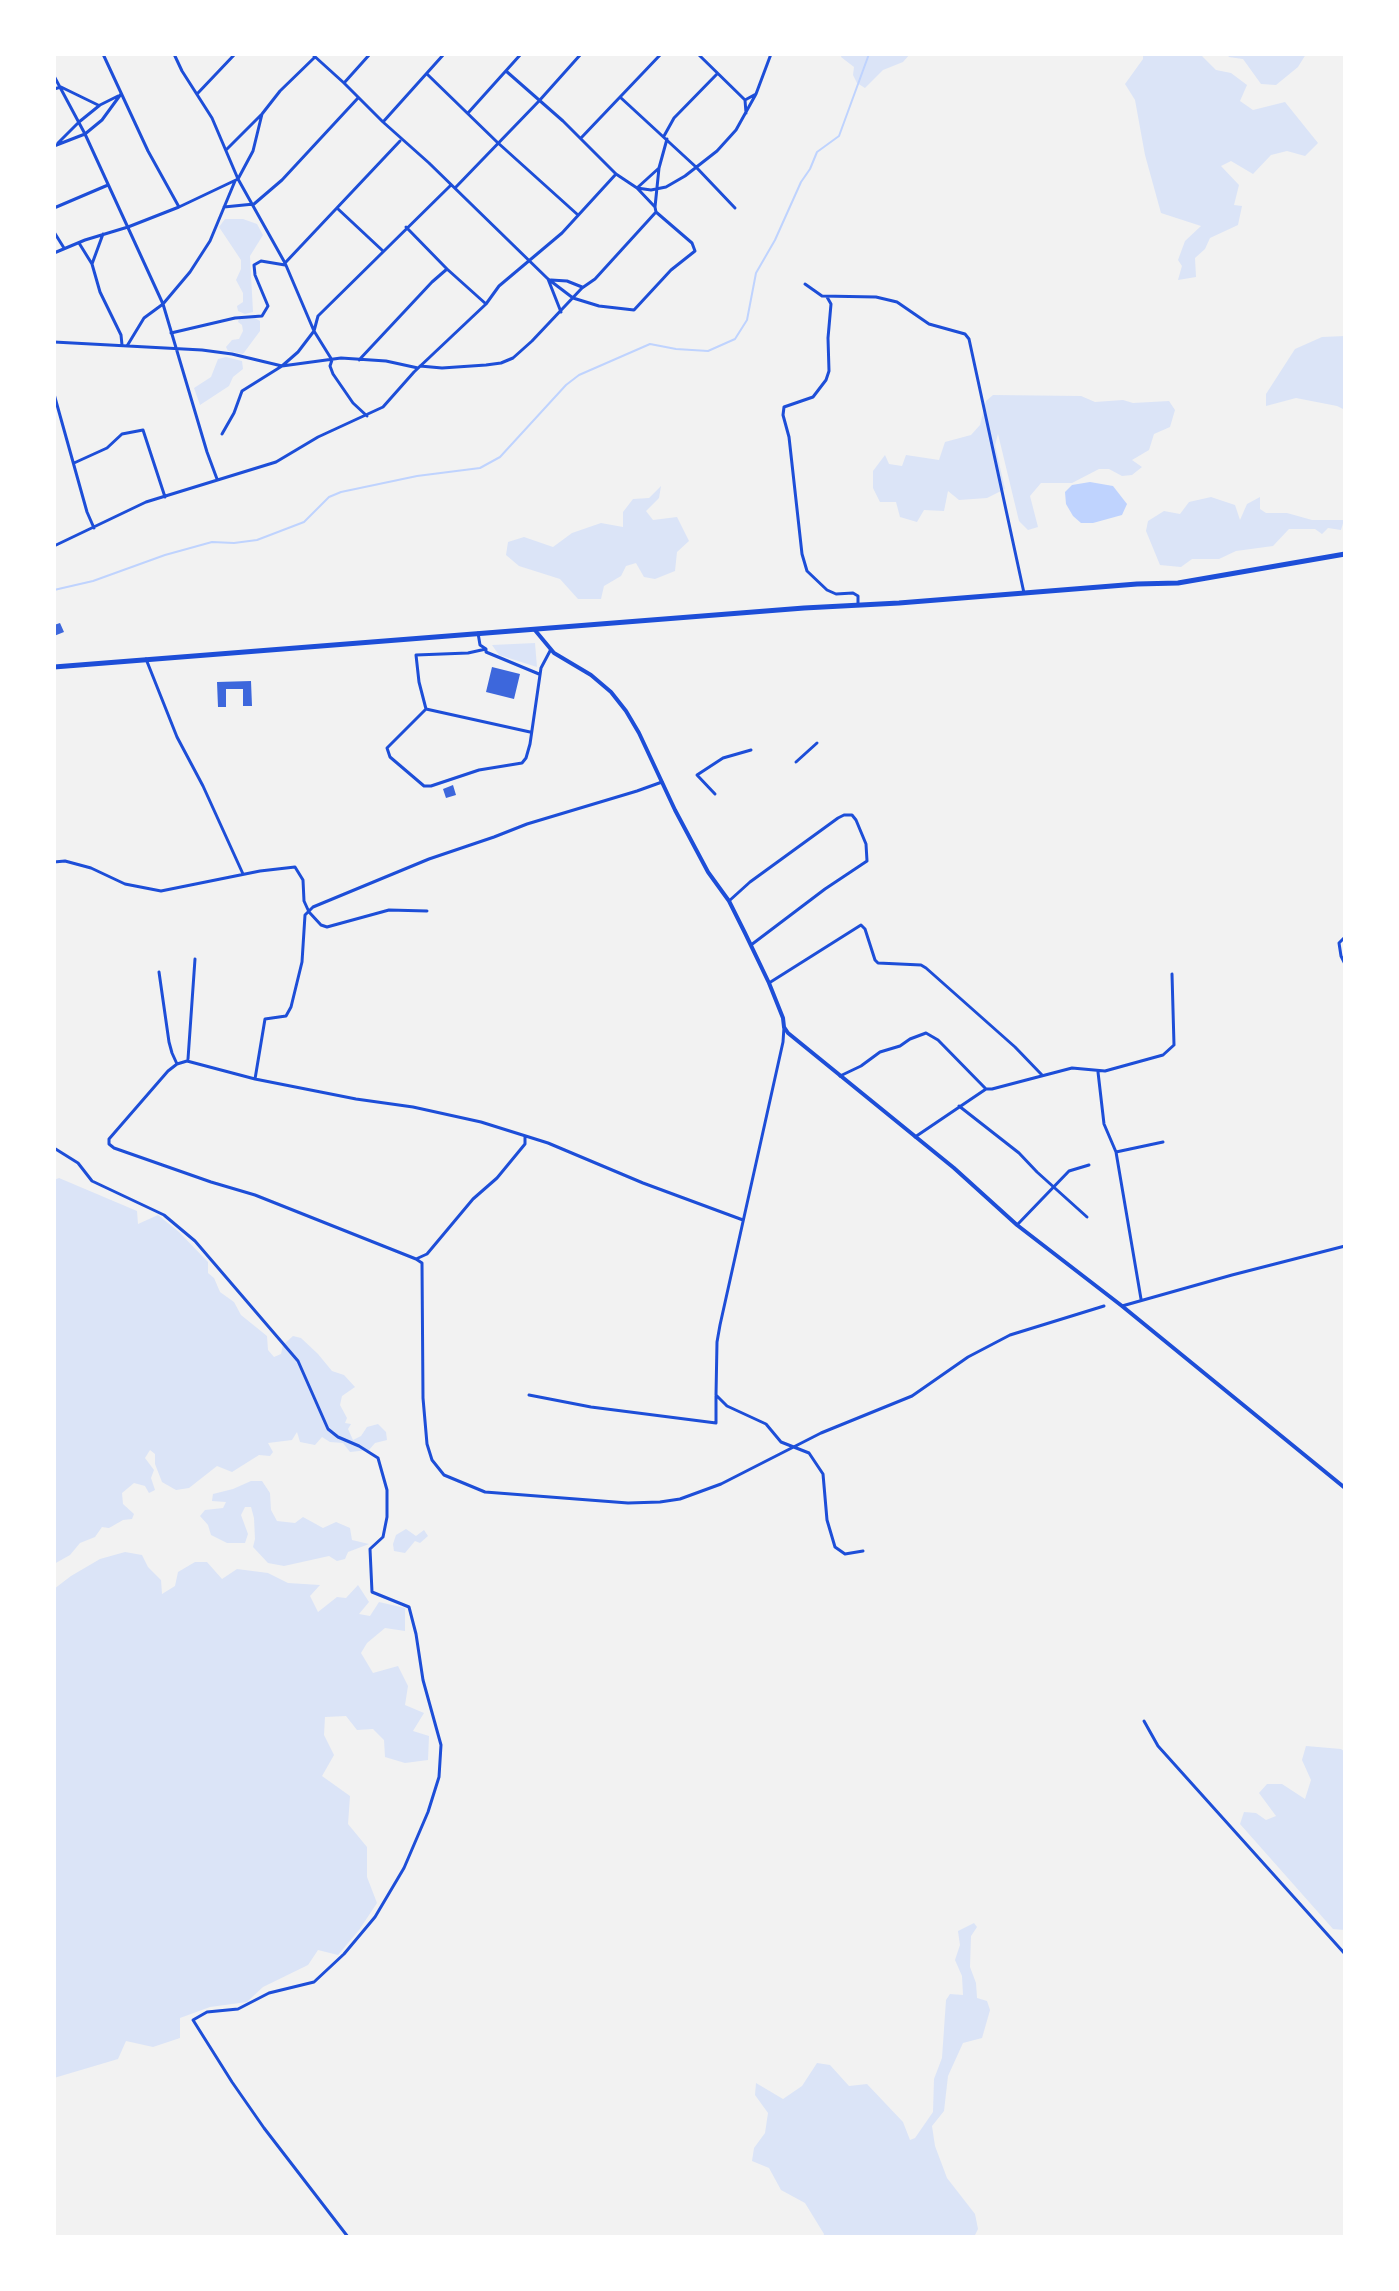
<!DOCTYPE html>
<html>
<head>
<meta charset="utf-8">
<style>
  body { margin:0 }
  #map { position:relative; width:1399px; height:2291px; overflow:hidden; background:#f2f2f2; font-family:"Exo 2",sans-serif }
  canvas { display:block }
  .frame { position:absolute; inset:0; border:56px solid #fff; pointer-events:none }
</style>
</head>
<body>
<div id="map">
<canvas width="1399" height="2291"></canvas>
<div class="frame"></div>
</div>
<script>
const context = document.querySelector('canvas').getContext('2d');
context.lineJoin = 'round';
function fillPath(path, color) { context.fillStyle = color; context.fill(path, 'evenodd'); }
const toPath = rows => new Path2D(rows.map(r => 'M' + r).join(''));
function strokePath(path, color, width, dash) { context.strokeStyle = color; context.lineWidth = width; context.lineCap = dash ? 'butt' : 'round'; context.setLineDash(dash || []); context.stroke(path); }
fillPath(toPath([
  [842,54,910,54,903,62,883,70,865,88,857,83,853,75,854,67,841,57],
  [1143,54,1203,54,1202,56,1216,70,1231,73,1247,85,1240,101,1253,110,1285,102,1318,143,1305,156,1287,151,1271,155,1253,174,1231,161,1221,166,1239,185,1234,205,1242,206,1238,225,1210,238,1205,249,1195,258,1196,277,1178,280,1182,266,1178,260,1185,241,1201,226,1161,213,1145,155,1135,100,1125,84,1143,59],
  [1227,54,1306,54,1298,67,1276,85,1261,84,1243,59,1229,57],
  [225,219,243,219,257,224,263,235,250,256,253,312,245,314,238,311,237,306,243,302,243,293,236,280,241,269,241,260,219,227],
  [253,317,260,321,260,331,243,354,228,351,226,347,232,340,239,339,243,331,242,325,238,322,239,319],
  [1345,336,1345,410,1337,406,1296,398,1266,406,1266,394,1295,349,1322,337],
  [226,357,242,361,243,369,233,377,229,386,200,405,194,388,211,377,218,359],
  [993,395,1081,396,1095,402,1123,400,1133,403,1169,401,1175,410,1170,427,1154,434,1149,450,1132,460,1142,467,1132,475,1122,476,1109,469,1099,469,1072,483,1041,483,1030,496,1038,527,1028,530,1019,521,998,434,995,445,1005,489,987,498,959,500,948,491,944,511,924,510,917,522,900,517,896,502,880,502,873,488,873,471,885,455,889,464,902,466,906,455,939,460,945,442,971,435,980,425,986,401],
  [661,486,659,498,646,511,653,520,677,517,689,541,677,552,675,571,655,579,644,577,636,563,626,566,621,576,604,586,601,599,578,599,560,579,519,566,506,555,508,542,524,537,553,547,572,533,601,523,623,527,623,512,633,499,649,498],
  [1211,497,1235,505,1240,520,1247,504,1260,497,1260,509,1266,513,1287,513,1312,520,1344,520,1341,530,1328,528,1322,534,1315,529,1289,529,1273,546,1236,551,1219,559,1192,559,1181,567,1160,565,1146,531,1148,521,1164,511,1180,514,1189,502],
  [535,643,537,667,499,655,492,645],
  [59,1178,137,1211,138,1224,158,1215,179,1232,208,1262,208,1273,214,1278,220,1292,234,1302,241,1315,267,1336,268,1350,274,1357,281,1354,283,1345,293,1336,301,1338,318,1354,332,1371,344,1375,355,1387,342,1396,340,1405,347,1418,345,1423,351,1424,348,1429,353,1440,361,1436,367,1427,378,1424,386,1432,387,1440,375,1443,369,1450,350,1452,343,1443,330,1442,322,1437,315,1445,300,1442,297,1432,292,1440,268,1443,273,1452,270,1456,259,1455,232,1472,217,1466,189,1488,176,1490,162,1482,155,1464,155,1454,150,1450,145,1458,154,1470,151,1478,155,1490,149,1493,145,1486,134,1483,122,1493,123,1504,134,1514,132,1519,123,1520,109,1528,102,1527,95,1537,80,1543,70,1555,54,1564,54,1180],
  [251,1481,262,1481,270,1493,271,1510,277,1521,295,1523,303,1517,323,1528,336,1522,350,1528,352,1540,369,1544,348,1552,345,1559,337,1561,329,1556,284,1566,268,1563,253,1547,255,1539,254,1518,251,1507,245,1507,241,1515,248,1534,245,1543,227,1543,211,1535,208,1525,200,1516,205,1510,223,1508,226,1502,212,1501,213,1494,233,1489],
  [406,1529,416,1536,424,1530,428,1536,420,1543,415,1541,405,1553,394,1551,393,1544,396,1535],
  [125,1552,142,1555,148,1567,161,1580,162,1594,175,1586,178,1572,195,1562,207,1562,222,1579,237,1569,268,1573,288,1583,320,1585,310,1596,318,1612,337,1597,346,1598,358,1585,369,1602,359,1614,370,1616,379,1602,405,1608,405,1631,385,1628,367,1643,361,1653,373,1673,398,1666,408,1686,405,1705,424,1713,413,1731,429,1736,428,1760,405,1763,385,1757,384,1740,373,1729,357,1730,346,1716,325,1717,324,1735,334,1755,322,1776,350,1796,348,1824,367,1847,367,1877,377,1903,359,1930,338,1955,318,1950,308,1965,263,1987,247,2002,210,2007,180,2018,180,2038,153,2047,126,2041,118,2059,54,2078,54,1589,71,1576,100,1559],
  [1306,1746,1341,1749,1345,1752,1345,1930,1333,1929,1240,1824,1244,1812,1256,1813,1266,1820,1276,1816,1259,1793,1267,1784,1282,1784,1305,1799,1311,1780,1302,1760],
  [974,1923,977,1927,971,1936,970,1967,976,1983,977,1998,987,2001,990,2010,982,2038,963,2043,948,2076,944,2111,932,2126,935,2146,947,2178,975,2214,978,2229,974,2237,823,2237,824,2234,805,2203,781,2190,769,2168,752,2161,754,2148,765,2133,768,2113,755,2095,756,2083,783,2099,802,2086,817,2063,830,2065,849,2086,867,2084,903,2122,910,2140,915,2138,933,2112,934,2079,942,2058,946,2000,950,1994,963,1995,962,1976,955,1960,960,1945,958,1931]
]), '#dbe4f7');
fillPath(toPath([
  [1090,482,1113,486,1127,504,1122,515,1093,523,1081,523,1073,516,1066,504,1065,492,1072,485]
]), '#bfd3fe');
strokePath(toPath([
  [54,590,93,581,165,555,212,542,234,543,257,540,304,522,329,497,341,492,417,476,480,468,500,457,566,385,579,375,650,344,676,349,708,351,735,339,747,320,756,273,775,240,801,182,810,169,817,152,839,136,869,54]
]), '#bfd3fe', 2);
fillPath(toPath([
  [60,623,64,632,54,636,54,625],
  [492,667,520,674,514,699,486,692],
  [251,681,252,706,243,706,243,689,226,689,226,707,218,707,217,682],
  [453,785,456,795,446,798,443,789]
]), '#3d67dc');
strokePath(toPath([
  [103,54,148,151,179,207],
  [174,54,182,71,212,118,238,179,285,263,314,331,332,360,330,366,333,374,353,403,367,416],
  [312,54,344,83,383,122,429,163,548,279,573,298,599,306,634,310,671,270,695,251,692,243,656,212],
  [698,54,745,100,746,113],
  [427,74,497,142,578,215],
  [54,76,85,134,163,304,207,452,217,479],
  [344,83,370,54],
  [54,89,61,87,98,105],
  [197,94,235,54],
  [620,97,696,167,735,208],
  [745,100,756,94,771,54],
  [468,113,521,54],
  [383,122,444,54],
  [664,136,674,118,717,74],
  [581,138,661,54],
  [58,143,79,122,100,105,118,96],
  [54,146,85,134,102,120,121,94],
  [226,150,262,114,280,91,315,57],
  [455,188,539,101,581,54],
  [637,188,651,190,666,187,685,176,717,151,736,130,756,94],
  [637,188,659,168,667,139],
  [224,207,254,204,282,180,358,98],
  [655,207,659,168],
  [54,208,108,185],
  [337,208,383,251],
  [406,227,447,269,486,304],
  [54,232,64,248],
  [79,243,92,264,100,292,121,335,122,345],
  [54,253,85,240,128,227,179,207,238,179,253,151,262,114],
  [285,263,400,141],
  [92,264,103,234],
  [548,279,561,312],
  [551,280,567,281,582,287],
  [805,284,822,296,876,297,897,302,929,324,965,334,969,339,1024,593],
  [827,297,831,304,828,338,829,371,826,380,813,397,784,407,783,415,789,437,802,554,807,571,827,590,836,594,853,593,858,596,858,605],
  [171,333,235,318,262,316,268,306,255,275,254,265,261,261,285,265],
  [54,342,202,350,232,354,282,366,341,358,386,361,418,368],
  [127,346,144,318,163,304,190,272,210,241,235,181],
  [359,360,432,282,447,269],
  [420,366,442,368,486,365,501,363,513,358,532,341,582,288,595,279,656,212,655,207,637,188,616,174,563,121,506,71],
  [54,394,87,512,94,528],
  [222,434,234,413,242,391,282,366,298,352,314,331,318,316,451,185],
  [74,463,107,448,122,434,143,430,165,497],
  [54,546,146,502,276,462,318,437,383,407,414,372,486,304,499,286,562,233,616,174],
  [478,633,480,645,486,649,486,652,539,674],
  [146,659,177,737,203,786,243,874],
  [426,709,387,748,390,757,424,786,431,786,479,770,522,763,526,758,530,744,541,668,550,651],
  [426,709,419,682,416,655,468,653,486,649],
  [426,709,530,732],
  [796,762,817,743],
  [715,794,697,775,723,758,751,750],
  [54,862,65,861,91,868,125,884,161,891,260,871,295,867,303,880,304,901,309,912,321,925,327,927,389,910,427,911],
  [729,901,750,882,838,818,844,815,852,815,856,820,866,844,867,861,825,889,751,945],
  [1345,937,1339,943,1341,956,1345,964],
  [159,972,169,1042,172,1053,177,1064],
  [769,983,861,925,865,929,875,960,878,963,921,965,926,968,1015,1047,1042,1075],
  [784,1027,783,1042,720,1325,717,1342,716,1395,727,1406,766,1424,781,1442,809,1453,823,1474,827,1520,835,1547,845,1554,863,1551],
  [188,1059,195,959],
  [1098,1072,1104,1124,1116,1152,1141,1299],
  [840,1076,861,1066,880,1052,900,1046,910,1039,926,1033,938,1040,986,1089],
  [255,1079,265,1019,286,1016,291,1007,302,962,305,915,313,907,429,859,494,837,527,824,637,791,662,782],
  [959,1106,1019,1153,1037,1172,1087,1217],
  [525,1137,525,1144,497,1178,473,1199,427,1254,416,1259,422,1263,423,1398,427,1444,432,1460,444,1475,485,1492,628,1503,660,1502,680,1499,721,1484,821,1433,912,1396,968,1357,1010,1335,1104,1306],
  [915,1137,986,1089,992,1089,1072,1068,1105,1071,1163,1055,1174,1045,1172,974],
  [54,1148,78,1163,92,1181,164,1215,195,1241,298,1361,328,1429,338,1437,359,1446,378,1458,387,1490,387,1517,383,1537,370,1549,372,1592,409,1607,416,1634,423,1680,441,1745,439,1777,428,1812,404,1868,375,1917,344,1954,314,1982,269,1993,238,2009,207,2012,193,2020,232,2082,264,2128,348,2237],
  [1116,1152,1163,1142],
  [1017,1225,1069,1171,1089,1165],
  [416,1259,255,1195,211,1182,114,1148,109,1144,109,1139,168,1071,177,1064,187,1061,255,1079,356,1099,413,1107,481,1122,548,1143,643,1183,743,1220],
  [1122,1306,1232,1275,1345,1246],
  [529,1395,591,1407,716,1423,716,1396],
  [1144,1721,1158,1746,1345,1954]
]), '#1d4ed8', 3);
strokePath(toPath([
  [534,629,554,653,591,675,611,692,626,711,639,733,675,810,708,872,729,901,745,933,769,983,783,1018,784,1027,788,1033,954,1168,1017,1225,1122,1306,1345,1488]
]), '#1d4ed8', 4);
strokePath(toPath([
  [54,667,804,608,899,603,1137,584,1178,583,1345,554]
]), '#1d4ed8', 5);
</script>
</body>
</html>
